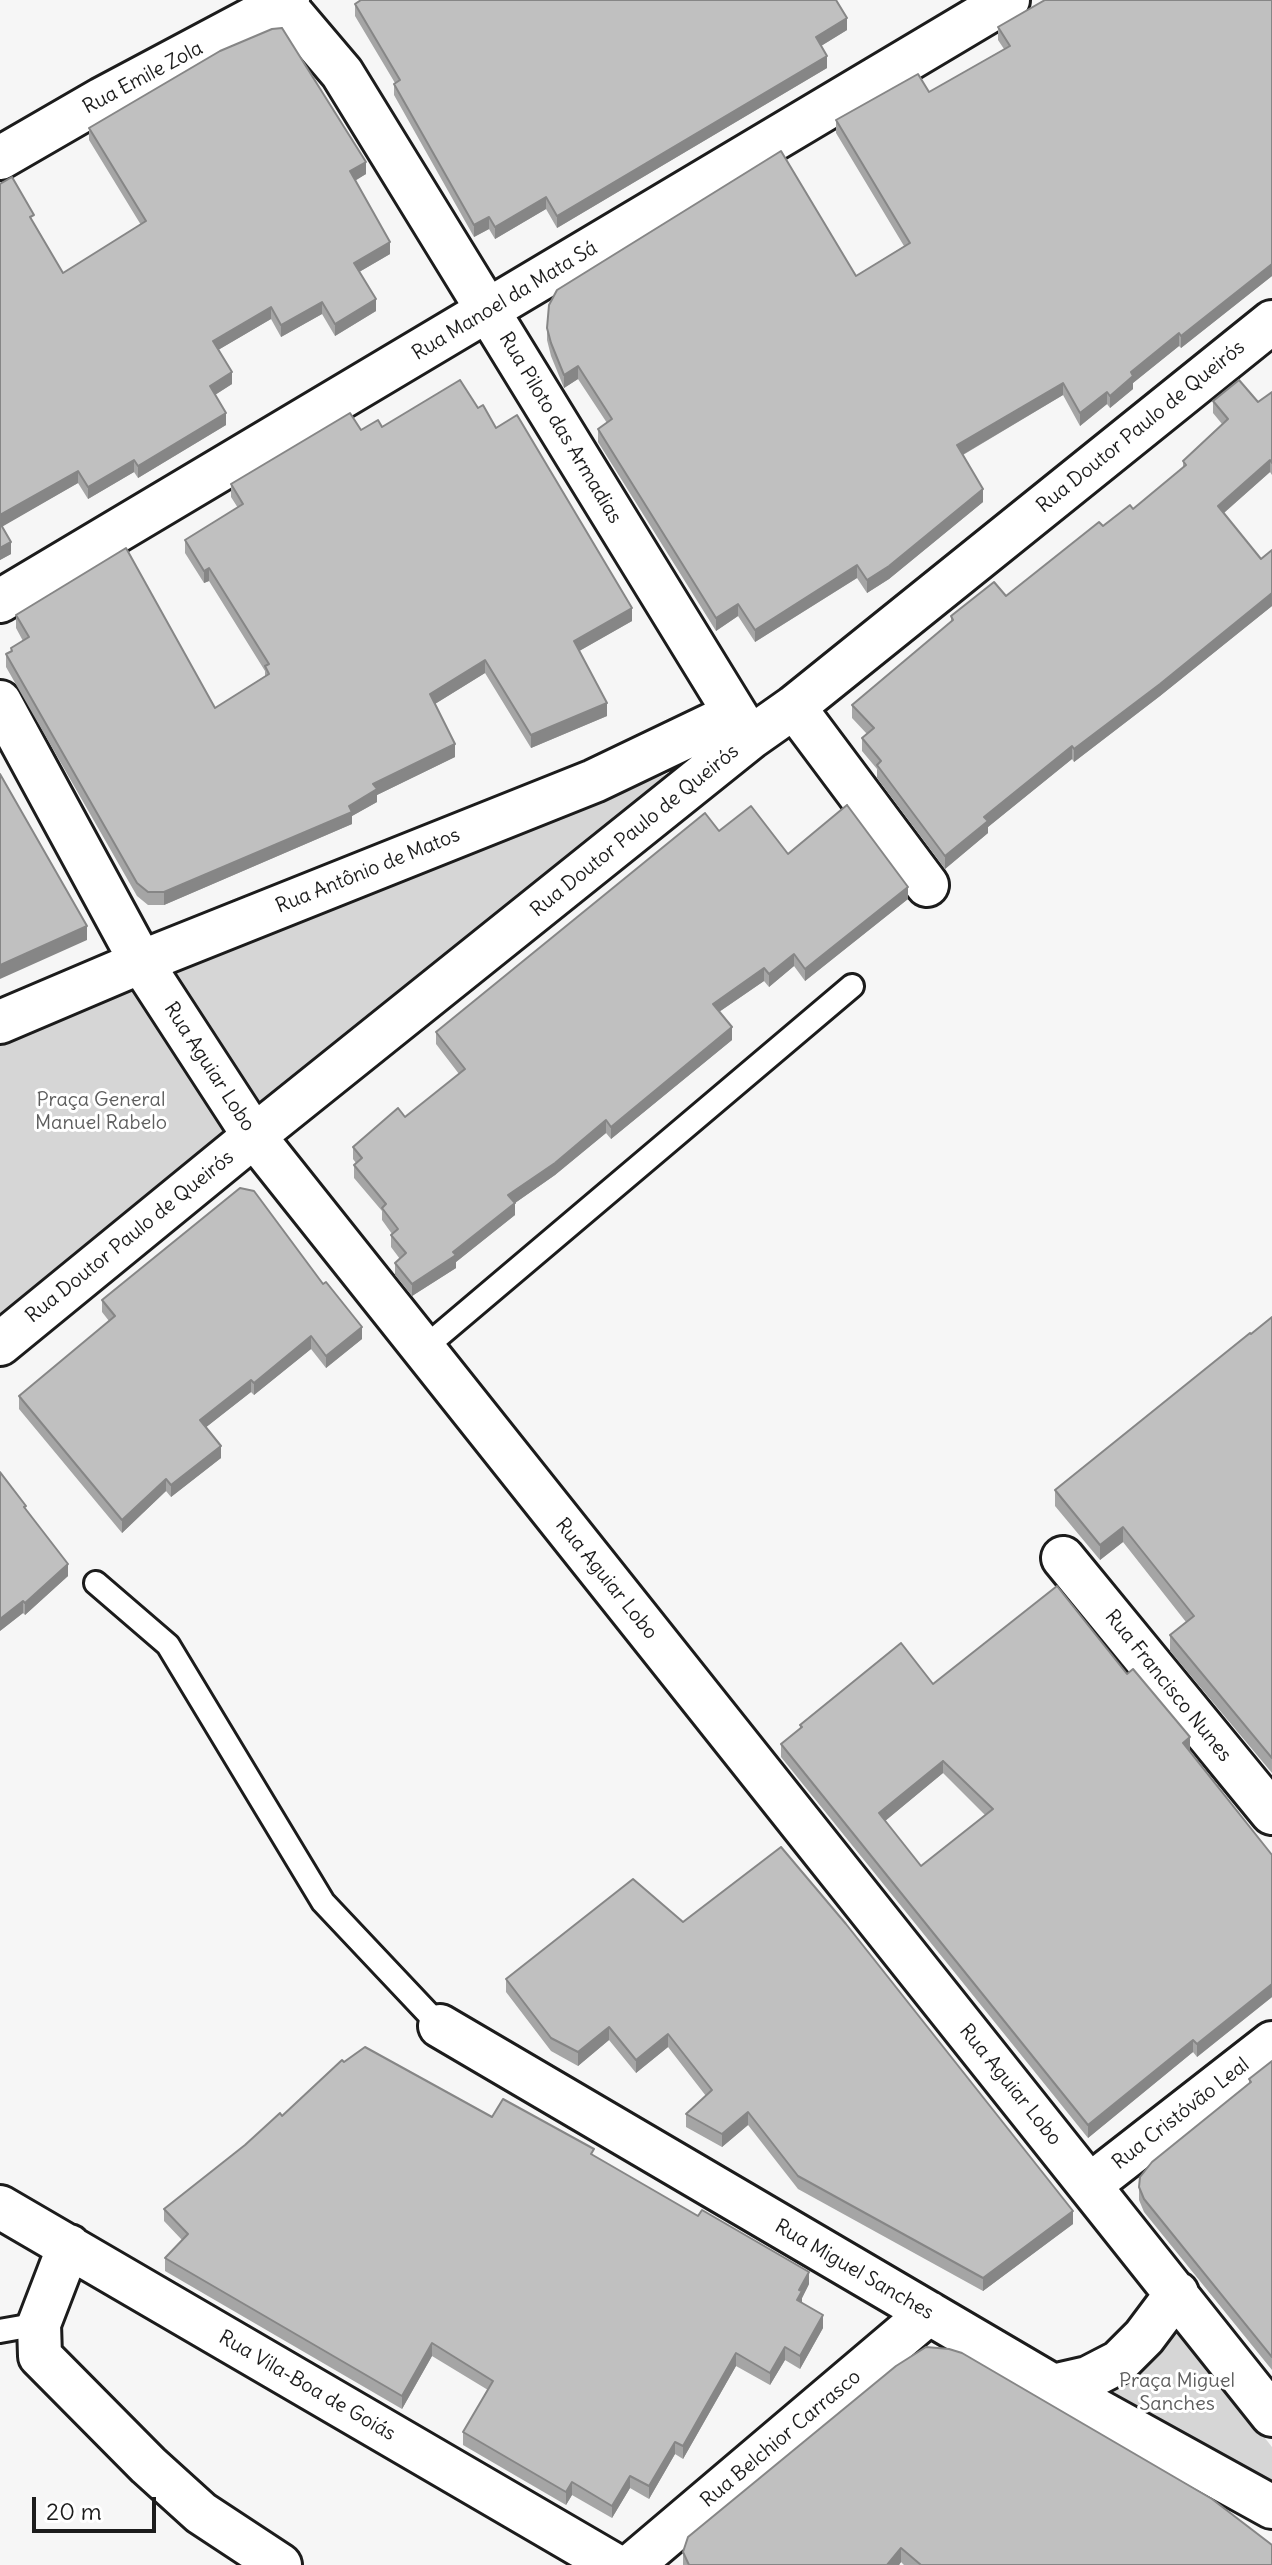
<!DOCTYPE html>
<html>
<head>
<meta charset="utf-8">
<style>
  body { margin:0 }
  #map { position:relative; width:1272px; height:2565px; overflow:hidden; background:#f6f6f6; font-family:Delius,sans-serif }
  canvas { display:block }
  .scale { position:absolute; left:32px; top:2497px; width:124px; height:36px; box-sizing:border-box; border:4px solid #1c1c1c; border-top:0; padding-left:10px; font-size:24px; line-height:28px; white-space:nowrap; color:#1c1c1c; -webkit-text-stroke:6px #fff; paint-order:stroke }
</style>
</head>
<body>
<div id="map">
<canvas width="1272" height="2565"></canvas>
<div class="scale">20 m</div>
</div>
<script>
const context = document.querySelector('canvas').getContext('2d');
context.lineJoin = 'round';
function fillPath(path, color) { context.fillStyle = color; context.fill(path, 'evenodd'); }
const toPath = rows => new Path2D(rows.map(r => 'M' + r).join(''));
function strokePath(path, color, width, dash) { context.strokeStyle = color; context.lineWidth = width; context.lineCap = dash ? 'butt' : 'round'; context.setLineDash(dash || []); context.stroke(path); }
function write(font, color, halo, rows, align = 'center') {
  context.font = font + ' Delius,sans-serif'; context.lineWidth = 6; context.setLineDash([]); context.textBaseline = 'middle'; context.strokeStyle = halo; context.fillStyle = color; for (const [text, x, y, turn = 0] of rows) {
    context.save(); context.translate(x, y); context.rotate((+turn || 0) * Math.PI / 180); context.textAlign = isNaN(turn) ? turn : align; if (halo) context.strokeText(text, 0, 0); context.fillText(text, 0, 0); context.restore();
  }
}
fillPath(toPath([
  [691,764,0,1322,0,1044],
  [1169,2317,1272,2447,1272,2493,1095,2396,1141,2373]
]), '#d6d6d6');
const lane = toPath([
  [423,1349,852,986],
  [96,1583,168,1645,323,1902,440,2026],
  [0,2331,39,2324]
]);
const street = toPath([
  [280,0,342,73,750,738],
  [0,158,102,99,288,0],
  [0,601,1008,0],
  [0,702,141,962,254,1136,1272,2415],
  [794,707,927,885],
  [0,1022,141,962,594,781,734,714],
  [0,1344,254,1136,750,738,794,707,1272,322],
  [1063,1558,1272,1813],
  [440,2026,1053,2386,1272,2507],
  [1090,2185,1272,2043],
  [0,2207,614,2565],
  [69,2246,39,2324,40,2356,148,2465,201,2513,280,2565],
  [1053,2386,1088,2378,1119,2362,1144,2337,1177,2293],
  [632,2565,929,2313]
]);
strokePath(lane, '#1c1c1c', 28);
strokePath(street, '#1c1c1c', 48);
strokePath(lane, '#fff', 22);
strokePath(street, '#fff', 42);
fillPath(toPath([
  [1272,0,1272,276,1181,348,1179,346,1133,383,1133,389,1110,408,1107,404,1080,426,1063,395,963,455,983,502,889,579,867,593,857,578,755,642,738,616,716,631,598,442,598,429,607,423,578,379,564,388,551,356,547,340,547,328,856,276,904,246,836,133,836,120,929,92,1004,49,998,40,998,27],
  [355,4,847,30,821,46,827,68,557,228,546,209,495,239,489,229,474,237,394,95,394,84,395,83,355,16],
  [89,128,366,174,355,180,390,254,359,272,376,311,335,336,322,314,281,337,271,319,218,350,232,384,215,395,226,425,138,478,134,472,88,499,78,483,2,526,11,554,0,560,0,184,34,223,63,273,141,225,89,140],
  [1272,392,1272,475,1270,472,1224,513,1261,559,1272,550,1272,606,1160,696,1074,762,1072,759,988,827,988,833,945,869,877,778,877,769,862,751,862,738,867,734,852,718,852,705,951,622,951,616,1006,596,1103,526,1133,509,1183,468,1183,461,1222,424,1213,413,1213,401,1258,402],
  [478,408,496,428,632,621,579,651,607,716,531,748,485,673,435,704,455,757,377,795,377,802,352,816,352,824,164,905,148,905,137,896,6,667,6,654,11,652,11,648,23,641,16,628,16,615,215,708,265,676,265,671,209,581,204,583,185,553,185,540,238,508,231,497,231,484,361,430],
  [719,831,788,854,908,899,805,981,794,966,769,987,764,981,719,1012,732,1040,611,1139,606,1133,555,1175,515,1203,515,1215,456,1262,456,1268,412,1296,395,1275,395,1263,400,1259,391,1247,391,1235,392,1234,382,1220,382,1211,354,1178,354,1165,356,1163,353,1159,353,1147,405,1117,459,1074,436,1044,436,1032],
  [102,1300,362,1339,326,1368,311,1349,254,1395,251,1392,206,1427,221,1458,171,1497,166,1491,122,1533,19,1409,19,1396,109,1321,102,1312],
  [1272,1317,1272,1773,1170,1651,1170,1635,1186,1622,1123,1542,1100,1560,1055,1506,1055,1490],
  [26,1510,68,1576,25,1615,23,1613,0,1631],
  [1127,1674,1190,1750,1272,1855,1272,1997,1197,2057,1193,2052,1088,2138,781,1757,781,1744,800,1729,800,1725,933,1684],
  [943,1773,985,1815,921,1866,885,1821],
  [683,1922,1073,2224,983,2291,798,2189,748,2125,722,2147,686,2127,686,2114,706,2096,668,2047,636,2073,609,2040,578,2066,551,2051,506,1992,506,1979],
  [1272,2061,1272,2370,1144,2212,1139,2200,1139,2187,1249,2084,1249,2079],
  [344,2062,594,2156,809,2284,802,2298,802,2303,823,2328,800,2369,785,2360,770,2385,736,2366,683,2459,675,2454,649,2499,630,2488,612,2518,572,2495,566,2505,463,2445,463,2432,488,2390,432,2356,402,2409,165,2271,165,2258,182,2240,164,2221,164,2209,282,2116],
  [688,2537,1272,2565,904,2565,901,2562,899,2565,683,2565,683,2552]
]), '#a5a5a5');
fillPath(toPath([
  [847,18,847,30,816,49,816,37],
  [827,56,827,68,557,228,557,216],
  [366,162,366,174,350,184,350,171],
  [546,197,546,209,495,239,495,227],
  [489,217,489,229,474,237,474,225],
  [390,242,390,254,354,275,354,263],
  [1272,264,1272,276,1181,348,1181,336],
  [376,299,376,311,335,336,335,324],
  [322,302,322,314,281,337,281,325],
  [271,307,271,319,213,353,213,341],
  [1179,333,1179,346,1133,383,1133,389,1110,408,1110,396,1131,372],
  [578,366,578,379,564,388,564,375],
  [232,372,232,384,210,398,210,386],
  [1063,383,1063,395,957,458,957,445],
  [1107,392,1107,404,1080,426,1080,413],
  [226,413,226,425,138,478,138,466],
  [134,460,134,472,88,499,88,487],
  [1270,460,1270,472,1218,518,1218,506],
  [78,471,78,483,0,528,0,515],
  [983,489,983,502,889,579,867,593,867,580],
  [11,542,11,554,0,560,0,548],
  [857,565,857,578,755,642,755,630],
  [209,568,209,581,204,583,204,571],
  [1272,593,1272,606,1160,696,1074,762,1074,749],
  [738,604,738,616,716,631,716,618],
  [632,608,632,621,574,654,574,641],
  [485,660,485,673,430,707,430,694],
  [607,703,607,716,531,748,531,735],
  [455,744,455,757,377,795,377,802,352,816,352,824,164,905,164,892,349,806,373,784],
  [1072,746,1072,759,988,827,988,833,945,869,945,856,984,817],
  [908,887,908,899,805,981,805,969],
  [87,926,87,940,0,979,0,965],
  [794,954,794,966,769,987,769,974],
  [764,968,764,981,713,1016,713,1004],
  [732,1027,732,1040,611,1139,611,1127],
  [606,1120,606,1133,555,1175,515,1203,515,1215,456,1262,456,1268,412,1296,412,1284,453,1252,508,1195],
  [362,1327,362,1339,326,1368,326,1356],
  [311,1336,311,1349,254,1395,254,1383],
  [251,1380,251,1392,200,1432,200,1420],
  [221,1446,221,1458,171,1497,171,1485],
  [166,1479,166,1491,122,1533,122,1520],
  [1123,1527,1123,1542,1100,1560,1100,1545],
  [68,1564,68,1576,25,1615,25,1603],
  [23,1601,23,1613,0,1631,0,1619],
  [1190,1737,1190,1750,1183,1756,1183,1743],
  [943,1761,943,1773,879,1826,879,1813],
  [1272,1984,1272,1997,1197,2057,1197,2044],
  [609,2027,609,2040,578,2066,578,2052],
  [668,2034,668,2047,636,2073,636,2060],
  [1193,2040,1193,2052,1088,2138,1088,2125],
  [748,2112,748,2125,722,2147,722,2134],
  [1073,2211,1073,2224,983,2291,983,2278],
  [809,2272,809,2284,802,2298,802,2304,797,2300,799,2290],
  [823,2315,823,2328,800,2369,800,2356],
  [432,2343,432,2356,402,2409,402,2396],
  [785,2347,785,2360,770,2385,770,2373],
  [736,2353,736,2366,683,2459,683,2446],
  [675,2442,675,2454,649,2499,649,2486],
  [630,2476,630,2488,612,2518,612,2506],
  [572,2482,572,2495,566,2505,566,2492],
  [901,2548,901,2562,899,2565,887,2565]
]), '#868686');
const building = toPath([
  [361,0,836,0,847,18,816,37,827,56,557,216,546,197,495,227,489,217,474,225,394,84,400,80,355,4,361,0],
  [1045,0,1272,0,1272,264,1181,336,1179,333,1131,372,1133,376,1110,396,1107,392,1080,413,1063,383,957,445,983,489,889,566,867,580,857,565,755,630,738,604,716,618,598,429,612,419,578,366,564,375,551,343,547,328,549,305,557,290,781,151,856,276,910,243,836,120,918,74,929,92,1010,46,998,27,1045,0],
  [282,28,366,162,350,171,390,242,354,263,376,299,335,324,322,302,281,325,271,307,213,341,232,372,210,386,226,413,138,466,134,460,88,487,78,471,0,515,0,184,12,177,34,215,30,217,63,273,146,221,89,128,220,51,272,29,282,28],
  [460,380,478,408,483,405,496,428,517,415,632,608,574,641,607,703,531,735,485,660,430,694,455,744,373,784,377,789,349,806,352,812,164,892,148,892,137,883,6,654,12,651,11,648,29,637,16,615,126,548,215,708,269,674,265,666,269,664,209,568,204,571,185,540,243,504,231,484,350,413,361,430,378,420,382,427,460,380],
  [1239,380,1258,402,1272,392,1272,463,1270,460,1218,506,1261,559,1272,550,1272,593,1160,684,1074,749,1072,746,984,817,988,821,945,856,877,765,881,761,862,738,874,728,852,705,953,620,951,616,994,582,1006,596,1099,522,1103,526,1130,505,1133,509,1186,465,1183,461,1228,419,1213,401,1239,380],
  [0,523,11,542,0,548,0,523],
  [0,774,87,926,0,965,0,774],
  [847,805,908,887,805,969,794,954,769,974,764,968,713,1004,732,1027,611,1127,606,1120,555,1163,508,1195,515,1203,453,1252,456,1255,412,1284,395,1263,406,1253,391,1235,398,1229,382,1208,386,1204,354,1165,362,1158,353,1147,398,1108,405,1117,465,1069,436,1032,705,813,719,831,751,806,788,854,847,805],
  [240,1188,254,1191,323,1284,326,1282,362,1327,326,1356,311,1336,254,1383,251,1380,200,1420,221,1446,171,1485,166,1479,122,1520,19,1396,115,1316,102,1300,240,1188],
  [1272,1317,1272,1758,1170,1635,1194,1616,1123,1527,1100,1545,1055,1490,1250,1333,1251,1334,1272,1317],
  [0,1472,26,1506,24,1507,68,1564,25,1603,23,1601,0,1619,0,1472],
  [1057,1586,1127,1674,1133,1669,1190,1737,1183,1743,1272,1855,1272,1984,1197,2044,1193,2040,1088,2125,781,1744,802,1727,800,1725,901,1643,933,1684,1057,1586],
  [943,1761,993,1809,921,1866,879,1813,943,1761],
  [781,1847,846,1924,1073,2211,983,2278,798,2176,748,2112,722,2134,686,2114,712,2090,668,2034,636,2060,609,2027,578,2052,551,2038,506,1979,633,1879,683,1922,781,1847],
  [365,2047,492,2117,503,2099,594,2149,591,2154,698,2216,702,2210,809,2272,799,2290,802,2291,797,2300,823,2315,800,2356,785,2347,770,2373,736,2353,683,2446,675,2442,649,2486,630,2476,612,2506,572,2482,566,2492,463,2432,493,2381,432,2343,402,2396,165,2258,188,2234,164,2209,245,2145,280,2113,282,2116,342,2060,344,2062,365,2047],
  [1272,2061,1272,2357,1144,2199,1139,2187,1140,2177,1152,2162,1251,2082,1249,2079,1272,2061],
  [926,2347,949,2349,962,2353,1212,2499,1272,2545,1272,2565,921,2565,901,2548,887,2565,689,2565,683,2552,688,2537,896,2366,926,2347]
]);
fillPath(building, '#c0c0c0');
strokePath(building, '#868686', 2);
write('20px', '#1c1c1c', '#fff', [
  ["Rua Emile Zola",143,78,-28],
  ["Rua Manoel da Mata Sá",505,301,-31],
  ["Rua Doutor Paulo de Queirós",1141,427,-39],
  ["Rua Piloto das Armadias",560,428,59],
  ["Rua Doutor Paulo de Queirós",635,831,-39],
  ["Rua Antônio de Matos",368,871,-22],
  ["Rua Aguiar Lobo",209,1067,57],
  ["Rua Doutor Paulo de Queirós",130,1237,-39],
  ["Rua Aguiar Lobo",606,1579,51],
  ["Rua Francisco Nunes",1168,1686,51],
  ["Rua Aguiar Lobo",1010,2085,51],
  ["Rua Cristóvão Leal",1181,2114,-38],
  ["Rua Miguel Sanches",854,2270,30],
  ["Rua Vila-Boa de Goiás",307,2386,30],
  ["Rua Belchior Carrasco",781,2439,-40]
]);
write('20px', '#5d5d5d', '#fff', [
  ["Praça General",101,1100],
  ["Manuel Rabelo",101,1123],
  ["Praça Miguel",1177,2381],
  ["Sanches",1177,2404]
]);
</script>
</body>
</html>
